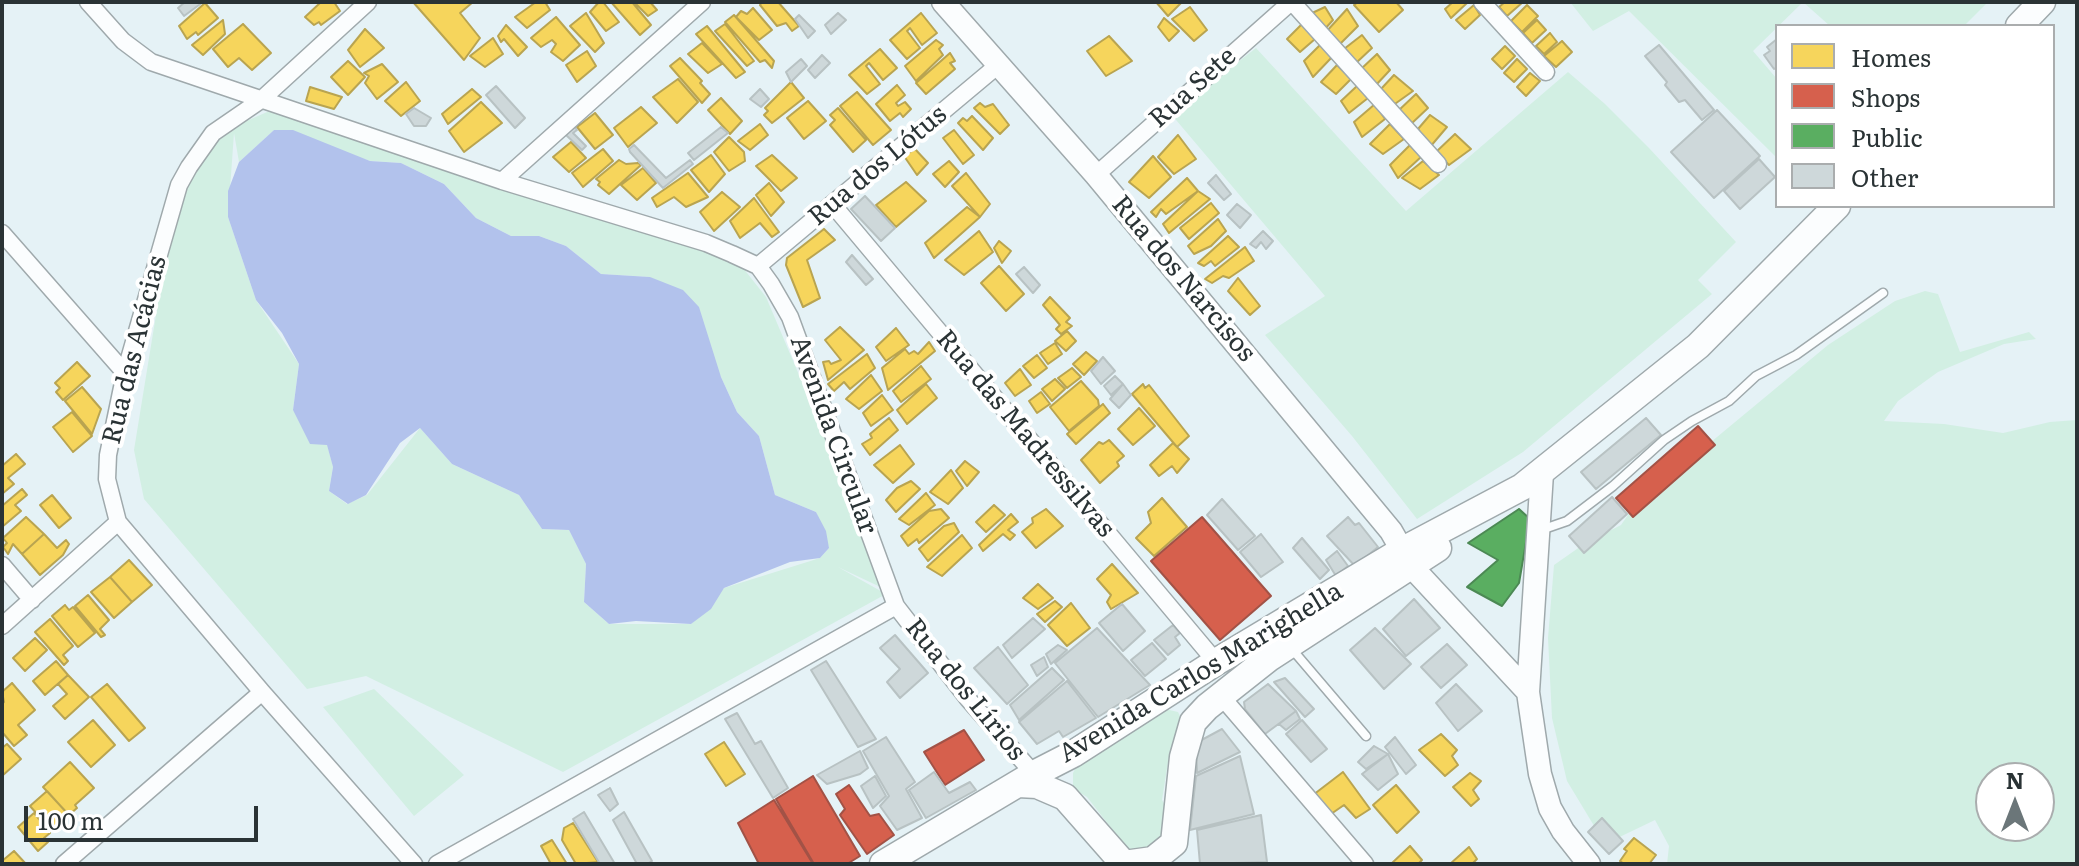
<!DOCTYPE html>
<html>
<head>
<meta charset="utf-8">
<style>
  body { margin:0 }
  #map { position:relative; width:2079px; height:866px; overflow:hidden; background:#e5f2f6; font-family:Literata,serif }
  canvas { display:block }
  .frame { position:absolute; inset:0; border:4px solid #2a3335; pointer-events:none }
  .legend { position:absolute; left:1775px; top:24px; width:280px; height:184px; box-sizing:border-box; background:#fff; border:2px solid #aaadae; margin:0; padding:10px 14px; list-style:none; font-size:24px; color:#2a3335 }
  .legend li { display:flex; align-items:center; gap:16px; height:40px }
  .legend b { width:40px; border:2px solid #aaadae }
  .north { position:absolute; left:1975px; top:762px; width:80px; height:80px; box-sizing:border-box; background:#fff; border:2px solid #aaadae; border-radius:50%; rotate:0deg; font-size:22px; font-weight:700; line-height:32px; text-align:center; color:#2a3335 }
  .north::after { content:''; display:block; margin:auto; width:28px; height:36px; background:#6b7679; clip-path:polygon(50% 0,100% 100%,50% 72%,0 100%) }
  .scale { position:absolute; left:24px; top:806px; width:234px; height:36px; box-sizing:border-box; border:4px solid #2a3335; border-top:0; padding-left:10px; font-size:24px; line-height:28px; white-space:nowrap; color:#2a3335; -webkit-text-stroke:6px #fff; paint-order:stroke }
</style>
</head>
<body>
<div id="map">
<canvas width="2079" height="866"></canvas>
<div class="frame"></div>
<ul class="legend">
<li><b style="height:22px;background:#f6d55c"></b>Homes</li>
<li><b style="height:22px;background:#d6604d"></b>Shops</li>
<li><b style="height:22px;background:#5aae61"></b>Public</li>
<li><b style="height:22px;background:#ced8da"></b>Other</li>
</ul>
<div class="north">N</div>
<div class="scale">100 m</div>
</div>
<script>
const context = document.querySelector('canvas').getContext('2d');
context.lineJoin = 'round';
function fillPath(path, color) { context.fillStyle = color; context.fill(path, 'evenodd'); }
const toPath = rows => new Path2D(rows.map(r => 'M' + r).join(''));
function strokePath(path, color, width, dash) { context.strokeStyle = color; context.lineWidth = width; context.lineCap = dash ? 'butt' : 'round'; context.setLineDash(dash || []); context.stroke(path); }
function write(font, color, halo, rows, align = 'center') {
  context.font = font + ' Literata,serif'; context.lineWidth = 8; context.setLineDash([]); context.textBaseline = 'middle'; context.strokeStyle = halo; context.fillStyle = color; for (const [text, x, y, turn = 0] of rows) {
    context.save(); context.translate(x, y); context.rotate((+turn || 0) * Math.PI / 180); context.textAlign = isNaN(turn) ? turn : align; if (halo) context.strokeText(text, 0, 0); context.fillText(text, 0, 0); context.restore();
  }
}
fillPath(toPath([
  [1570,2,1988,2,1964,26,1830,26,1803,2,1753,51,1777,79,1777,158,1629,11,1593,31],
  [1256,48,1406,211,1568,72,1605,104,1649,148,1736,242,1698,280,1712,294,1523,452,1417,519,1352,436,1265,335,1325,296,1171,114],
  [274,109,732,254,766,297,891,592,838,567,886,594,563,772,366,676,307,689,144,499,134,450,175,198,236,116,235,126],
  [274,130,370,161,401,163,444,184,476,218,511,236,539,236,566,246,601,274,650,277,721,377,737,412,759,436,775,495,816,512,829,548,820,558,724,588,691,624,609,624,584,602,586,564,569,530,542,529,519,495,452,464,420,428,367,495,347,504,329,491,333,467,327,444,293,410,299,364,256,300,228,217,234,133,239,162],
  [1925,291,1938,294,1960,352,2029,332,2036,339,2004,344,1938,372,1898,401,1884,421,1944,424,2003,433,2050,422,2077,420,2077,864,1667,864,1669,846,1655,820,1605,844,1567,781,1552,718,1548,638,1554,565,1584,544,1621,525,1635,505,1828,345,1895,301],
  [1991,778,2039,778,2039,826,1991,826],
  [374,689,464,775,414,816,323,707],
  [1165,709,1178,712,1183,722,1177,753,1168,762,1162,800,1170,813,1167,832,1148,849,1131,850,1116,843,1115,833,1087,797,1077,791,1073,785,1073,773,1078,763]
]), '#d2efe3');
fillPath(toPath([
  [274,130,293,130,370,161,401,163,444,184,476,218,511,236,539,236,566,246,601,274,650,277,683,290,699,307,721,377,737,412,759,436,775,495,816,512,826,531,829,548,820,558,790,562,724,588,711,609,691,624,636,621,609,624,584,602,586,564,569,530,542,529,519,495,452,464,420,428,400,443,366,495,348,504,329,491,333,467,327,445,310,444,293,410,299,364,282,333,256,300,228,217,228,191,239,162]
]), '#b2c2ec');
const homes = toPath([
  [321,2,334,2,340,11,321,25,319,22,314,25,305,17,321,2],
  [413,2,473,2,460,13,480,38,464,60,413,2],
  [536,2,545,2,550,10,527,28,515,17,536,2],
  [599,2,603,2,619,22,606,31,590,12,599,2],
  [611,2,632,2,651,25,640,35,611,2],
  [634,2,650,2,657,10,648,16,634,2],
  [762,2,778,2,799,26,792,31,786,23,777,26,760,5,762,2],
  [1156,2,1182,2,1168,16,1156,2],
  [1358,2,1396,2,1403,10,1379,32,1354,5,1358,2],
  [1453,2,1467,3,1451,18,1445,9,1453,2],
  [1505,2,1523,2,1507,16,1499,7,1505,2],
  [205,3,218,18,198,35,196,32,187,39,179,26,205,3],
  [1474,5,1480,15,1465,29,1456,20,1474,5],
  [1527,5,1538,16,1522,32,1511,21,1527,5],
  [1190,7,1207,30,1194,41,1172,19,1190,7],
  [1325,7,1333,20,1323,31,1310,14,1325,7],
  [753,8,772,30,759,40,736,17,741,11,747,14,753,8],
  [1347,9,1358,26,1340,44,1326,32,1347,9],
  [586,13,604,43,595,52,570,26,586,13],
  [921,13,937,33,922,45,910,28,907,31,920,48,907,59,890,40,921,13],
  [734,15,774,61,772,68,765,60,760,62,725,22,734,15],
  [556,17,580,45,563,61,551,52,556,44,552,40,541,47,531,38,556,17],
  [1164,18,1179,31,1169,41,1158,27,1164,18],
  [223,20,225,34,203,55,192,45,223,20],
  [1537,20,1546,30,1532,43,1523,33,1537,20],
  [1303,23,1315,39,1300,52,1287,39,1303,23],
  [243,24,271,53,252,70,239,58,228,67,213,49,243,24],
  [725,24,754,61,747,66,715,31,725,24],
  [506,25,527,47,518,56,504,39,501,42,498,36,506,25],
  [707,26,745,72,736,78,696,34,707,26],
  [365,29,384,48,360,67,348,50,365,29],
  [1550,33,1557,42,1544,54,1536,46,1550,33],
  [1362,35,1372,48,1356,63,1344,49,1362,35],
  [1109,36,1132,61,1106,76,1087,51,1109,36],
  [493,38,503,54,485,67,470,56,493,38],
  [936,40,943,45,939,49,943,55,916,81,905,66,936,40],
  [1562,41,1572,52,1556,67,1544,56,1562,41],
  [702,43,722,64,708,73,688,54,702,43],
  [1320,45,1333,56,1313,77,1304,61,1320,45],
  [1505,46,1515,56,1502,69,1492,59,1505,46],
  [880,49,897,68,883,80,869,63,866,66,880,84,867,94,849,75,880,49],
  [587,51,596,66,577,82,566,65,587,51],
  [950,53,955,61,950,63,955,69,926,94,916,83,950,53],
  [1377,54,1390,70,1376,85,1361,69,1377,54],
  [680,58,702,81,700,83,710,94,702,103,670,66,680,58],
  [1517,59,1527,69,1514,82,1504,73,1517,59],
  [348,61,365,77,348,95,331,77,348,61],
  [382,64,398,82,377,99,365,83,369,76,364,73,382,64],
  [1337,65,1351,79,1336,94,1321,82,1337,65],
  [1530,73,1540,81,1526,96,1517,87,1530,73],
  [1394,75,1413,91,1392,106,1381,89,1394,75],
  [678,79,698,102,677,123,653,97,678,79],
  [406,82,420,101,401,116,385,101,406,82],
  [791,82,804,98,772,123,764,115,768,111,765,108,791,82],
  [897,85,905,95,896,103,898,106,905,102,911,109,903,117,900,113,890,121,876,104,897,85],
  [1357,86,1368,98,1349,113,1341,101,1357,86],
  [310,87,342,97,334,109,306,101,310,87],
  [472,89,481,97,448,124,442,114,472,89],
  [857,92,891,130,873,145,840,106,857,92],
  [1416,94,1428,108,1411,124,1398,111,1416,94],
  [721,98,742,121,730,134,708,110,721,98],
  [808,101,826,121,804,139,787,118,808,101],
  [481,102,502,123,464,152,449,131,481,102],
  [980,103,985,107,993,104,1009,125,1000,134,974,108,980,103],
  [1375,104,1385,119,1362,137,1354,122,1375,104],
  [641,107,657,123,628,147,614,128,641,107],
  [838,108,866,140,853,152,830,125,835,120,830,115,838,108],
  [595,113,613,135,595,149,577,127,595,113],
  [1430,115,1447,127,1430,147,1418,129,1430,115],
  [972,116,993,138,983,150,958,123,963,118,967,121,972,116],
  [760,124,768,135,750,150,738,141,760,124],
  [1390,124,1404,139,1383,154,1370,144,1390,124],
  [954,130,974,155,963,164,943,138,954,130],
  [1455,134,1471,149,1449,165,1436,152,1455,134],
  [1178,135,1196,159,1174,174,1158,157,1178,135],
  [729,137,744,152,745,161,729,171,714,152,729,137],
  [571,142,586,158,569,172,553,157,571,142],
  [1410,145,1421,157,1398,178,1390,165,1410,145],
  [603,149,613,161,583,187,572,173,603,149],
  [915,149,928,163,917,175,904,156,915,149],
  [711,155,725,174,709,192,691,170,711,155],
  [772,155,797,178,781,191,756,166,772,155],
  [1153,156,1171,177,1149,198,1129,182,1153,156],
  [619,160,626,164,638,163,641,165,609,194,598,185,600,182,596,179,619,160],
  [949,161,959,172,945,187,933,174,949,161],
  [1423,161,1439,175,1420,189,1402,178,1423,161],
  [643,168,656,183,637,200,621,185,643,168],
  [688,173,708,197,686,207,674,197,657,207,652,198,688,173],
  [966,173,990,204,980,217,952,186,966,173],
  [1187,178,1198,191,1166,214,1161,209,1156,217,1151,212,1187,178],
  [906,182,926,201,896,227,876,205,906,182],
  [769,183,784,202,771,216,756,195,769,183],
  [1198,191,1210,199,1169,233,1163,224,1198,191],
  [722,192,740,207,714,231,700,212,722,192],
  [754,198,779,232,772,237,760,223,740,238,730,221,754,198],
  [1211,203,1219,213,1189,239,1180,228,1211,203],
  [967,207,980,217,934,258,925,243,967,207],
  [1218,219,1226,231,1211,246,1194,254,1188,246,1218,219],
  [824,229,835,240,807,260,820,298,803,307,786,265,787,258,824,229],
  [979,231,993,252,964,275,945,260,979,231],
  [1228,236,1239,247,1215,266,1211,261,1204,266,1198,263,1228,236],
  [999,241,1011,251,1002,263,994,248,999,241],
  [1245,247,1254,261,1229,278,1223,276,1212,283,1205,279,1245,247],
  [999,266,1024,294,1006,311,981,283,999,266],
  [1238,278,1260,306,1250,315,1228,291,1238,278],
  [1050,297,1070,318,1066,322,1072,326,1061,334,1056,329,1060,325,1043,305,1050,297],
  [840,327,864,350,828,380,823,362,829,361,831,364,841,360,825,340,840,327],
  [896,328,909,345,886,361,876,347,896,328],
  [1067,331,1076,341,1066,351,1055,341,1067,331],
  [929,342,935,351,888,390,882,368,905,349,909,354,914,351,918,354,929,342],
  [1055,343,1062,354,1048,364,1040,353,1055,343],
  [1086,352,1097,361,1084,375,1073,364,1086,352],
  [867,354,875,368,850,389,844,382,834,391,828,384,867,354],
  [1037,355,1047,368,1034,378,1023,366,1037,355],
  [77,362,90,376,63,400,56,392,60,388,55,383,77,362],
  [921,366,931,379,901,402,893,391,921,366],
  [1072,368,1081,377,1067,388,1058,378,1072,368],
  [1020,369,1031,385,1015,396,1005,383,1020,369],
  [871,375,882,391,859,409,846,399,871,375],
  [1055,379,1065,389,1052,401,1042,389,1055,379],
  [1081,381,1098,400,1099,406,1069,431,1050,407,1081,381],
  [926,384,937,398,907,424,897,410,926,384],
  [1143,384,1145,388,1149,385,1189,436,1177,447,1132,394,1143,384],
  [82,387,101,409,92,434,65,401,82,387],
  [1041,392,1050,404,1037,413,1029,401,1041,392],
  [882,395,893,410,871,426,863,413,882,395],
  [1103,404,1110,413,1076,444,1067,434,1103,404],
  [1139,408,1155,426,1133,445,1118,429,1139,408],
  [72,412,92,436,73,452,53,427,72,412],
  [889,418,898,430,870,455,862,444,872,438,870,434,889,418],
  [1109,440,1124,456,1117,462,1119,466,1100,483,1081,460,1099,442,1103,444,1109,440],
  [1173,443,1189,459,1177,473,1172,466,1159,476,1150,465,1173,443],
  [900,445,914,464,893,483,874,465,900,445],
  [16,454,25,464,8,478,14,484,2,494,2,466,16,454],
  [965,461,979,472,967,486,956,471,965,461],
  [951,470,963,488,948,504,930,492,951,470],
  [911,481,920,489,896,512,886,500,897,488,911,481],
  [22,489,27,495,15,505,21,511,2,527,2,506,22,489],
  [926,493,935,505,909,525,899,519,926,493],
  [52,495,71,518,59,528,40,505,52,495],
  [1162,498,1187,527,1154,556,1136,538,1151,523,1148,512,1162,498],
  [994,505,1005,515,986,532,976,522,994,505],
  [941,509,949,518,919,543,917,539,908,546,901,536,929,511,941,509],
  [1046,509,1063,526,1036,548,1022,532,1033,523,1032,518,1046,509],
  [1011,514,1018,522,1008,530,1015,535,1010,540,1003,534,983,551,979,545,1011,514],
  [26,517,44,534,22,554,13,544,8,554,3,547,7,543,3,538,26,517],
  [954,523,959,532,928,561,919,549,944,526,954,523],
  [44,534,57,548,66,540,69,544,63,555,40,575,22,554,44,534],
  [962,535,972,548,942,576,927,567,962,535],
  [129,560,152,585,132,602,110,577,129,560],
  [1112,564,1138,593,1111,609,1107,602,1111,595,1097,579,1112,564],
  [110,577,132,602,114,618,91,592,110,577],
  [1038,584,1053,598,1038,609,1023,598,1038,584],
  [88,595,109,620,100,629,105,635,101,637,75,606,88,595],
  [1055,601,1062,607,1045,622,1037,614,1055,601],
  [1071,603,1090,628,1067,646,1048,625,1071,603],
  [65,605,69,610,73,607,95,633,78,647,52,616,65,605],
  [50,619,73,646,63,655,68,661,64,665,35,632,50,619],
  [35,638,47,650,25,671,13,658,35,638],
  [56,661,68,675,45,695,33,681,56,661],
  [68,675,89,697,65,719,53,706,67,694,58,684,68,675],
  [12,683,35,710,18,725,27,735,14,746,2,732,2,704,4,702,2,692,12,683],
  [107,684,145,728,129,741,91,697,107,684],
  [93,720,115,745,91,767,68,742,93,720],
  [1441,734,1457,750,1452,756,1458,765,1445,776,1419,750,1441,734],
  [724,742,745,774,726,786,705,754,724,742],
  [7,744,21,759,2,776,2,748,7,744],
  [70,762,94,788,75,805,77,808,69,815,43,787,70,762],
  [1343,772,1370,809,1356,818,1344,805,1331,814,1313,795,1343,772],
  [1470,773,1481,781,1473,790,1479,799,1471,806,1453,787,1470,773],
  [1396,785,1419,812,1397,833,1373,805,1396,785],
  [47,791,66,812,59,818,62,822,51,830,30,806,47,791],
  [34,813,50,833,44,838,48,842,38,851,18,827,34,813],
  [573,823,598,862,576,864,562,840,564,828,573,823],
  [1634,838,1656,855,1649,864,1624,864,1620,861,1627,851,1624,849,1634,838],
  [552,840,567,864,551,864,541,846,552,840],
  [1410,846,1422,860,1418,864,1391,864,1410,846],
  [1469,847,1477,859,1472,864,1450,864,1469,847],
  [14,851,26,864,2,864,2,861,14,851]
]);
fillPath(homes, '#f6d55c');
strokePath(homes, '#b9a450', 2);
const shops = toPath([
  [1698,426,1715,445,1633,517,1616,498,1698,426],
  [1202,517,1271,596,1220,640,1151,561,1202,517],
  [964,730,984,760,945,785,924,752,964,730],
  [813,776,860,856,847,864,814,864,776,799,813,776],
  [849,785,870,816,879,814,894,835,867,854,840,815,845,809,836,794,849,785],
  [774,800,813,864,759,864,738,823,774,800]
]);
fillPath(shops, '#d6604d');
strokePath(shops, '#a25246', 2);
const public = toPath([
  [1519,509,1530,519,1519,583,1502,606,1467,587,1498,560,1468,543,1519,509]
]);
fillPath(public, '#5aae61');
strokePath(public, '#4c8954', 2);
const building = toPath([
  [185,2,203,2,184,16,178,8,185,2],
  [838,13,846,20,831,34,825,25,838,13],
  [799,15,815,31,808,38,795,19,799,15],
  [1777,39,1777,67,1774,69,1764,55,1770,51,1767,47,1777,39],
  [1659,45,1714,110,1702,120,1685,100,1679,102,1665,85,1667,82,1645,56,1659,45],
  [822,55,830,63,815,78,808,70,822,55],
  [801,59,807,66,791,82,786,72,801,59],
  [496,86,525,118,515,128,486,95,496,86],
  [760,89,769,99,761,107,750,99,760,89],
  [414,108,431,118,426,126,414,126,406,114,414,108],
  [1717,110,1760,156,1714,198,1671,152,1717,110],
  [574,126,577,130,573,133,586,146,582,150,566,135,574,126],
  [721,127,728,133,694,160,688,153,721,127],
  [634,145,666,178,690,160,693,164,663,188,630,152,629,149,634,145],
  [1759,159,1775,177,1740,209,1724,191,1759,159],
  [1216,175,1231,194,1224,200,1208,183,1216,175],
  [865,196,895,228,881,241,851,209,865,196],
  [1237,204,1251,215,1240,228,1227,215,1237,204],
  [1263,231,1273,241,1266,249,1261,242,1256,248,1250,244,1263,231],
  [852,255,873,279,866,285,846,262,852,255],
  [1024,267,1040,285,1033,293,1016,274,1024,267],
  [1103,357,1115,371,1101,384,1091,371,1103,357],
  [1115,376,1123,384,1111,395,1104,386,1115,376],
  [1123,384,1131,395,1119,408,1110,399,1123,384],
  [1646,418,1661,435,1596,489,1581,472,1646,418],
  [1612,497,1627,514,1584,553,1569,536,1612,497],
  [1222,499,1255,536,1238,550,1207,515,1222,499],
  [1348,517,1355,525,1359,523,1378,547,1355,566,1327,536,1348,517],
  [1261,534,1283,562,1261,577,1240,552,1261,534],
  [1302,538,1329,570,1320,579,1293,548,1302,538],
  [1337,551,1348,566,1336,576,1326,560,1337,551],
  [1414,599,1440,628,1406,656,1383,629,1414,599],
  [1122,604,1145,631,1123,651,1099,623,1122,604],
  [1033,618,1045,629,1012,658,1003,645,1033,618],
  [1173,625,1180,633,1175,637,1180,645,1168,655,1154,640,1173,625],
  [1097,628,1150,685,1098,717,1055,663,1097,628],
  [1375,628,1411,664,1384,689,1350,650,1375,628],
  [895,635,928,673,900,698,887,682,900,669,880,648,895,635],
  [1152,643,1166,659,1145,676,1131,660,1152,643],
  [1447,644,1467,665,1441,688,1421,667,1447,644],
  [1058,645,1067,650,1051,664,1046,654,1058,645],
  [998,647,1028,685,1007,704,974,668,998,647],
  [1044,657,1048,667,1037,676,1031,665,1044,657],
  [826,661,863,719,876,739,858,747,811,670,826,661],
  [1052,668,1064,680,1019,720,1010,705,1052,668],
  [1285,678,1314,709,1305,717,1274,682,1285,678],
  [1067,681,1096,718,1070,733,1063,737,1059,731,1037,744,1019,722,1067,681],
  [1268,684,1296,711,1265,734,1245,709,1244,702,1268,684],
  [1456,684,1482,711,1458,731,1436,703,1456,684],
  [1296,711,1300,719,1286,730,1279,724,1296,711],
  [737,713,755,744,761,741,788,788,773,798,725,719,737,713],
  [1302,720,1327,749,1311,762,1286,734,1302,720],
  [1222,729,1240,752,1197,773,1196,743,1222,729],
  [886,737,915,782,906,789,922,818,897,830,880,806,889,796,863,751,886,737],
  [1395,737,1416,765,1406,774,1385,747,1395,737],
  [1374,746,1388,754,1366,769,1358,762,1374,746],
  [860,751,868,768,860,774,827,784,817,775,860,751],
  [1388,754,1398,774,1378,790,1362,774,1388,754],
  [1240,756,1254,814,1190,830,1196,776,1240,756],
  [934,772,949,793,970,782,976,790,926,818,909,790,934,772],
  [875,776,886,796,873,808,861,786,875,776],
  [610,788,618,804,610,811,598,795,610,788],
  [584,812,615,864,600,864,573,819,584,812],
  [624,812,652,861,647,864,637,864,613,820,624,812],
  [1261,815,1267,862,1200,864,1197,830,1261,815],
  [1602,818,1623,841,1609,854,1588,832,1602,818]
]);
fillPath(building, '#ced8da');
strokePath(building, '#b8c2c3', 2);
const lane = toPath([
  [1541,530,1567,521,1613,486,1664,440,1692,421,1729,401,1756,376,1796,355,1883,293],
  [1291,648,1366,736]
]);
const street = toPath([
  [88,2,123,41,151,62,502,181,706,243,732,254,758,266,771,284,790,317,896,606,437,864],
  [368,2,261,100,213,133,189,167,179,185,125,373,108,455,107,479,118,522,262,692,414,864],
  [1292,2,1438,164],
  [1482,2,1546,72],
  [1096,175,1291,2],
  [502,181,702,2],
  [833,205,1216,662],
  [2,233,125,373],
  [758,266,997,66],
  [2,565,32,600],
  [896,606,968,699,1034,774],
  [2,626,118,522],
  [1221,696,1365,864],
  [64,864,262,692]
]);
const secondary = toPath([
  [943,2,1096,175,1391,531,1411,566,1528,692],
  [1542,473,1528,692,1530,706,1540,774,1550,808,1563,831,1589,864]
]);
const primary = toPath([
  [2019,26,2042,2],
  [1018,784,1037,785,1065,797,1124,864,1153,860,1174,843,1183,757,1193,722,1207,707,1269,658,1438,548],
  [883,864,1034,774,1073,754,1216,662,1403,550,1522,487,1698,346,1837,206]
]);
strokePath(lane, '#9fa9ac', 11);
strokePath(street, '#9fa9ac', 19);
strokePath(secondary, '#9fa9ac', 25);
strokePath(primary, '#9fa9ac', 29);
strokePath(lane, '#fbfdfe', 8);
strokePath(street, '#fbfdfe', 16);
strokePath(secondary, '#fbfdfe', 22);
strokePath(primary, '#fbfdfe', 26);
write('26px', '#2a3335', '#fff', [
  ["Rua Sete",1193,88,-42],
  ["Rua dos Lótus",878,166,-40],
  ["Rua dos Narcisos",1183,279,50],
  ["Rua das Acácias",135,350,-76],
  ["Rua das Madressilvas",1025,434,50],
  ["Avenida Circular",833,435,70],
  ["Avenida Carlos Marighella",1201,673,-31],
  ["Rua dos Lírios",965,690,51]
]);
</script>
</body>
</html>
